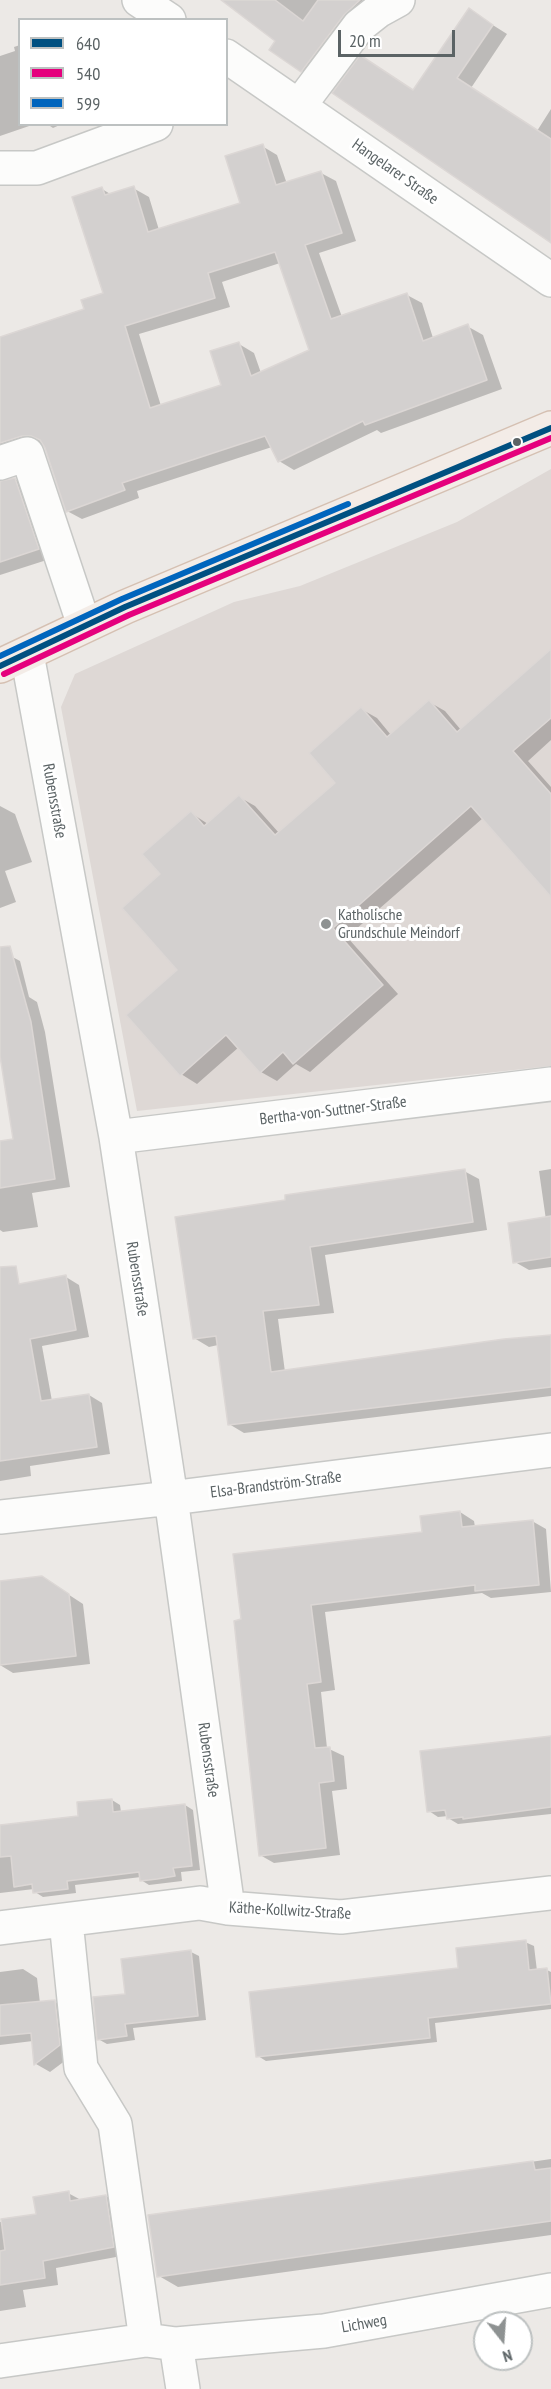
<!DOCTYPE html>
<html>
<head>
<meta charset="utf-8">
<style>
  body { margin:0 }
  #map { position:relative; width:551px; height:2389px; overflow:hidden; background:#ece9e6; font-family:"PT Sans Narrow",sans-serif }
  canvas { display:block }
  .legend { position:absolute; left:18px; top:18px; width:210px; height:108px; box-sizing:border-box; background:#fff; border:2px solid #bdc1c1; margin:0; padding:8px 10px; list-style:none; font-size:18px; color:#5b6365 }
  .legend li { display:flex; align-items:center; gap:12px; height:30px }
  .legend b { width:30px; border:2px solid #bdc1c1 }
  .north { position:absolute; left:473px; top:2311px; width:60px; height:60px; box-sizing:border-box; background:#fff; border:2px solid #bdc1c1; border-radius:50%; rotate:163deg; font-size:16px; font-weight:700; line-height:24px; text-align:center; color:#5b6365 }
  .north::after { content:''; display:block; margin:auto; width:21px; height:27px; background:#8e9292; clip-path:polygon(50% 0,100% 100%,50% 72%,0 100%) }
  .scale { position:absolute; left:338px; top:30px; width:117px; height:27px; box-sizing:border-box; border:3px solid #5b6365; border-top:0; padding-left:8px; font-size:18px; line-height:21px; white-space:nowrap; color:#5b6365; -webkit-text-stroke:4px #fff; paint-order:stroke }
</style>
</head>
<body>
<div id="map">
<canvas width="551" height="2389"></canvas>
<ul class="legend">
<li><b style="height:8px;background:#005081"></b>640</li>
<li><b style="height:8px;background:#e5007d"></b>540</li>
<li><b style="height:8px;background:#0065bd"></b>599</li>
</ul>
<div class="north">N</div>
<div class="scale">20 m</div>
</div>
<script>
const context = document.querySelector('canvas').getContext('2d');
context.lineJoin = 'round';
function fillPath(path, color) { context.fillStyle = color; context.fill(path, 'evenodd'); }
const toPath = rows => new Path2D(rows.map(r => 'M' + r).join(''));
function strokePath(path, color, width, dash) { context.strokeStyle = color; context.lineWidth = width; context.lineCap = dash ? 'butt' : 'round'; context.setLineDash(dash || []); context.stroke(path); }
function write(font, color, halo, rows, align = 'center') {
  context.font = font + ' "PT Sans Narrow",sans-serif'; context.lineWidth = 6; context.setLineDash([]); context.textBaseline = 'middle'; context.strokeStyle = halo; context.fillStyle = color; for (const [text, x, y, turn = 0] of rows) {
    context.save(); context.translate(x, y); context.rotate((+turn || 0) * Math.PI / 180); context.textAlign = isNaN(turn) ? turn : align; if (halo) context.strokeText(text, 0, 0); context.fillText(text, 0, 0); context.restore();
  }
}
fillPath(toPath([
  [551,469,551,1066,137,1111,61,707,75,674,234,602,300,586,457,522]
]), '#ded8d5');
fillPath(toPath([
  [253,0,362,0,375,9,317,80,302,71,277,41],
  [469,10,507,34,471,88,537,131,551,109,551,240,414,92],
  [20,45,20,124,35,124,0,136,0,56,15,51,14,47],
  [47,124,62,124,53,128],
  [262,146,277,155,287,184,321,173,336,181,356,241,319,253,342,317,407,295,422,303,433,338,467,326,483,335,502,389,381,433,377,430,294,470,279,461,272,447,137,491,139,498,82,519,67,511,44,444,38,444,0,461,0,397,85,310,105,294,102,189,112,195,133,188,149,197,159,230,242,204],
  [280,263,311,351,261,373,254,353,239,344,223,386,161,406,139,334,230,307,222,282],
  [15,479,30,488,53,558,0,575,0,482],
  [551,651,551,740,528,761,551,787,551,894,483,818,347,937,398,994,310,1072,296,1064,277,1081,261,1072,239,1047,197,1084,181,1074,179,971,162,875,191,813,208,824,239,797,255,806,279,833,337,783,361,709,377,718,391,735,429,702,445,711,461,730],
  [0,806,15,814,32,862,5,871,16,902,0,908],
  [5,953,20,961,29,997,37,1002,45,1032,70,1187,32,1193,38,1227,3,1232,0,1230,0,1143,15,1140,0,1051,0,954],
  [551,1169,551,1267,529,1270,515,1262,546,1220,539,1171],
  [464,1171,479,1179,487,1230,325,1255,334,1313,278,1319,285,1372,551,1336,551,1396,244,1433,229,1424,218,1345,209,1347,194,1338,176,1218],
  [66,1277,79,1285,89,1337,42,1346,52,1401,89,1395,102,1403,110,1454,30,1466,31,1476,0,1481,0,1289],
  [460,1512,474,1521,475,1527,532,1521,546,1529,551,1592,491,1598,482,1593,325,1612,335,1690,321,1692,327,1748,344,1756,347,1789,332,1791,340,1855,274,1863,260,1855,235,1622,423,1534,421,1517],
  [0,1582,57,1587,83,1604,90,1664,13,1673,0,1665],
  [551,1737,551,1814,458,1824,448,1818,448,1816,438,1817,429,1811],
  [112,1800,120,1805,121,1812,185,1805,193,1810,200,1870,181,1872,182,1881,149,1885,141,1880,141,1877,75,1885,76,1893,43,1897,35,1892,34,1889,0,1893,0,1826,80,1817],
  [525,1942,534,1946,537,1971,547,1970,551,1972,551,2009,435,2023,437,2042,266,2061,258,2056],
  [191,1952,199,1956,206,2020,133,2028,135,2040,107,2044,98,2039,127,1995],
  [23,1969,37,1978,40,2003,55,2002,69,2010,74,2054,50,2072,36,2064,33,2041,0,2045,0,1972],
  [551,2159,551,2235,178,2287,159,2276,150,2217],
  [68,2193,81,2200,106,2196,120,2205,127,2255,56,2268,58,2285,23,2290,26,2307,0,2311,0,2222,38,2215]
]), '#0003');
const building = toPath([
  [221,0,275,0,303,21,318,0,360,0,344,15,301,72,269,50,275,41,221,0],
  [469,8,493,25,457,78,551,139,551,243,332,93,360,55,413,90,469,8],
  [263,144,276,185,321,171,342,233,305,245,331,319,407,293,423,341,468,324,487,380,365,425,363,421,278,462,265,436,122,483,125,490,66,512,45,448,40,440,31,436,22,436,0,443,0,337,84,309,81,300,103,293,72,197,102,187,105,195,134,186,148,232,240,203,225,156,263,144],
  [275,252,309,350,251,376,239,342,210,351,221,385,150,408,125,326,215,298,208,273,275,252],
  [15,478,39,549,0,562,0,481,15,478],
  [551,649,551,718,513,751,551,794,551,897,471,806,333,928,383,985,293,1064,283,1052,260,1073,226,1035,180,1076,126,1015,177,970,122,908,160,874,142,854,191,811,204,826,239,795,275,835,335,783,309,753,361,707,387,737,429,700,457,732,551,649],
  [10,946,31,1022,55,1179,0,1188,0,1141,13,1139,0,1056,0,947,10,946],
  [465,1169,473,1222,310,1247,319,1305,263,1311,271,1372,504,1339,551,1335,551,1387,228,1425,216,1336,193,1339,175,1217,285,1200,285,1195,465,1169],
  [551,1216,551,1257,513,1263,508,1223,551,1216],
  [16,1266,19,1284,66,1275,76,1330,30,1339,41,1401,89,1394,97,1447,0,1461,0,1267,16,1266],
  [460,1511,462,1527,533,1520,539,1585,475,1591,475,1585,311,1605,321,1682,307,1684,315,1748,330,1747,334,1781,319,1783,326,1848,259,1856,234,1621,241,1619,233,1554,422,1532,420,1516,460,1511],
  [42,1576,69,1594,76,1656,0,1665,0,1581,42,1576],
  [551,1736,551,1807,463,1819,463,1817,447,1819,445,1810,427,1812,420,1751,551,1736],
  [112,1799,113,1812,185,1804,192,1866,173,1868,175,1876,157,1879,140,1881,139,1872,67,1881,68,1889,33,1893,32,1884,14,1887,11,1856,0,1857,0,1825,78,1816,77,1802,112,1799],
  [526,1940,529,1970,547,1968,551,2004,428,2018,430,2038,256,2057,249,1992,458,1968,456,1948,526,1940],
  [191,1950,198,2016,125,2024,127,2036,97,2040,93,1997,125,1994,121,1959,191,1950],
  [55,2000,60,2045,34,2065,31,2033,0,2036,0,2005,55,2000],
  [533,2161,535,2170,551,2168,551,2221,157,2277,148,2215,533,2161],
  [69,2191,70,2201,106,2195,114,2247,43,2261,45,2278,0,2285,0,2251,5,2250,1,2219,36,2214,33,2197,69,2191]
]);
fillPath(building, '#d3d0cf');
strokePath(building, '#dcd7d5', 1.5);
const minor = toPath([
  [139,0,169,20],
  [226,56,551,280],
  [299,106,359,26,378,11,398,0],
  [0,168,37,168,156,124],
  [0,463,27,454,84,625],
  [27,654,116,1137,171,1498,228,1908],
  [116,1137,551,1084],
  [0,1517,171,1498,551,1450],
  [66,1921,81,2068,115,2124,146,2340],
  [0,1928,200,1903,228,1908,341,1917,551,1893],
  [176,2344,183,2389],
  [0,2361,146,2340,176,2344,324,2331,551,2290]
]);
const major = toPath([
  [0,666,125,607,551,428]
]);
strokePath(minor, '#c7c8c6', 36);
strokePath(major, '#d5c0b2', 36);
strokePath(minor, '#fcfcfb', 33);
strokePath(major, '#f3ece7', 33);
strokePath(toPath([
  [0,666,125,607,551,428]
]), '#005081', 6);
strokePath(toPath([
  [4,674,129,615,551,438]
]), '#e5007d', 6);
strokePath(toPath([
  [0,656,122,599,348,504]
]), '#0065bd', 6);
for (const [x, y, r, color] of [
  [517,442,5,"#5b6365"],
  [326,924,6,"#8e9292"]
]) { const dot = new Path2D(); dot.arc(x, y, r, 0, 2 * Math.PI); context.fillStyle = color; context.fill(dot); strokePath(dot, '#fff', 2); }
write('16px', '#5b6365', '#fff', [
  ["Hangelarer Straße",395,172,35],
  ["Rubensstraße",54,801,80],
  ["Bertha-von-Suttner-Straße",333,1111,-7],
  ["Rubensstraße",137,1279,81],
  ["Elsa-Brandström-Straße",276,1485,-7],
  ["Rubensstraße",208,1760,82],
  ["Käthe-Kollwitz-Straße",290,1911,3],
  ["Lichweg",364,2324,-10]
]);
write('16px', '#5b6365', '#fff', [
  ["Katholische",338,915],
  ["Grundschule Meindorf",338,933]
], 'left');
</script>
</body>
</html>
